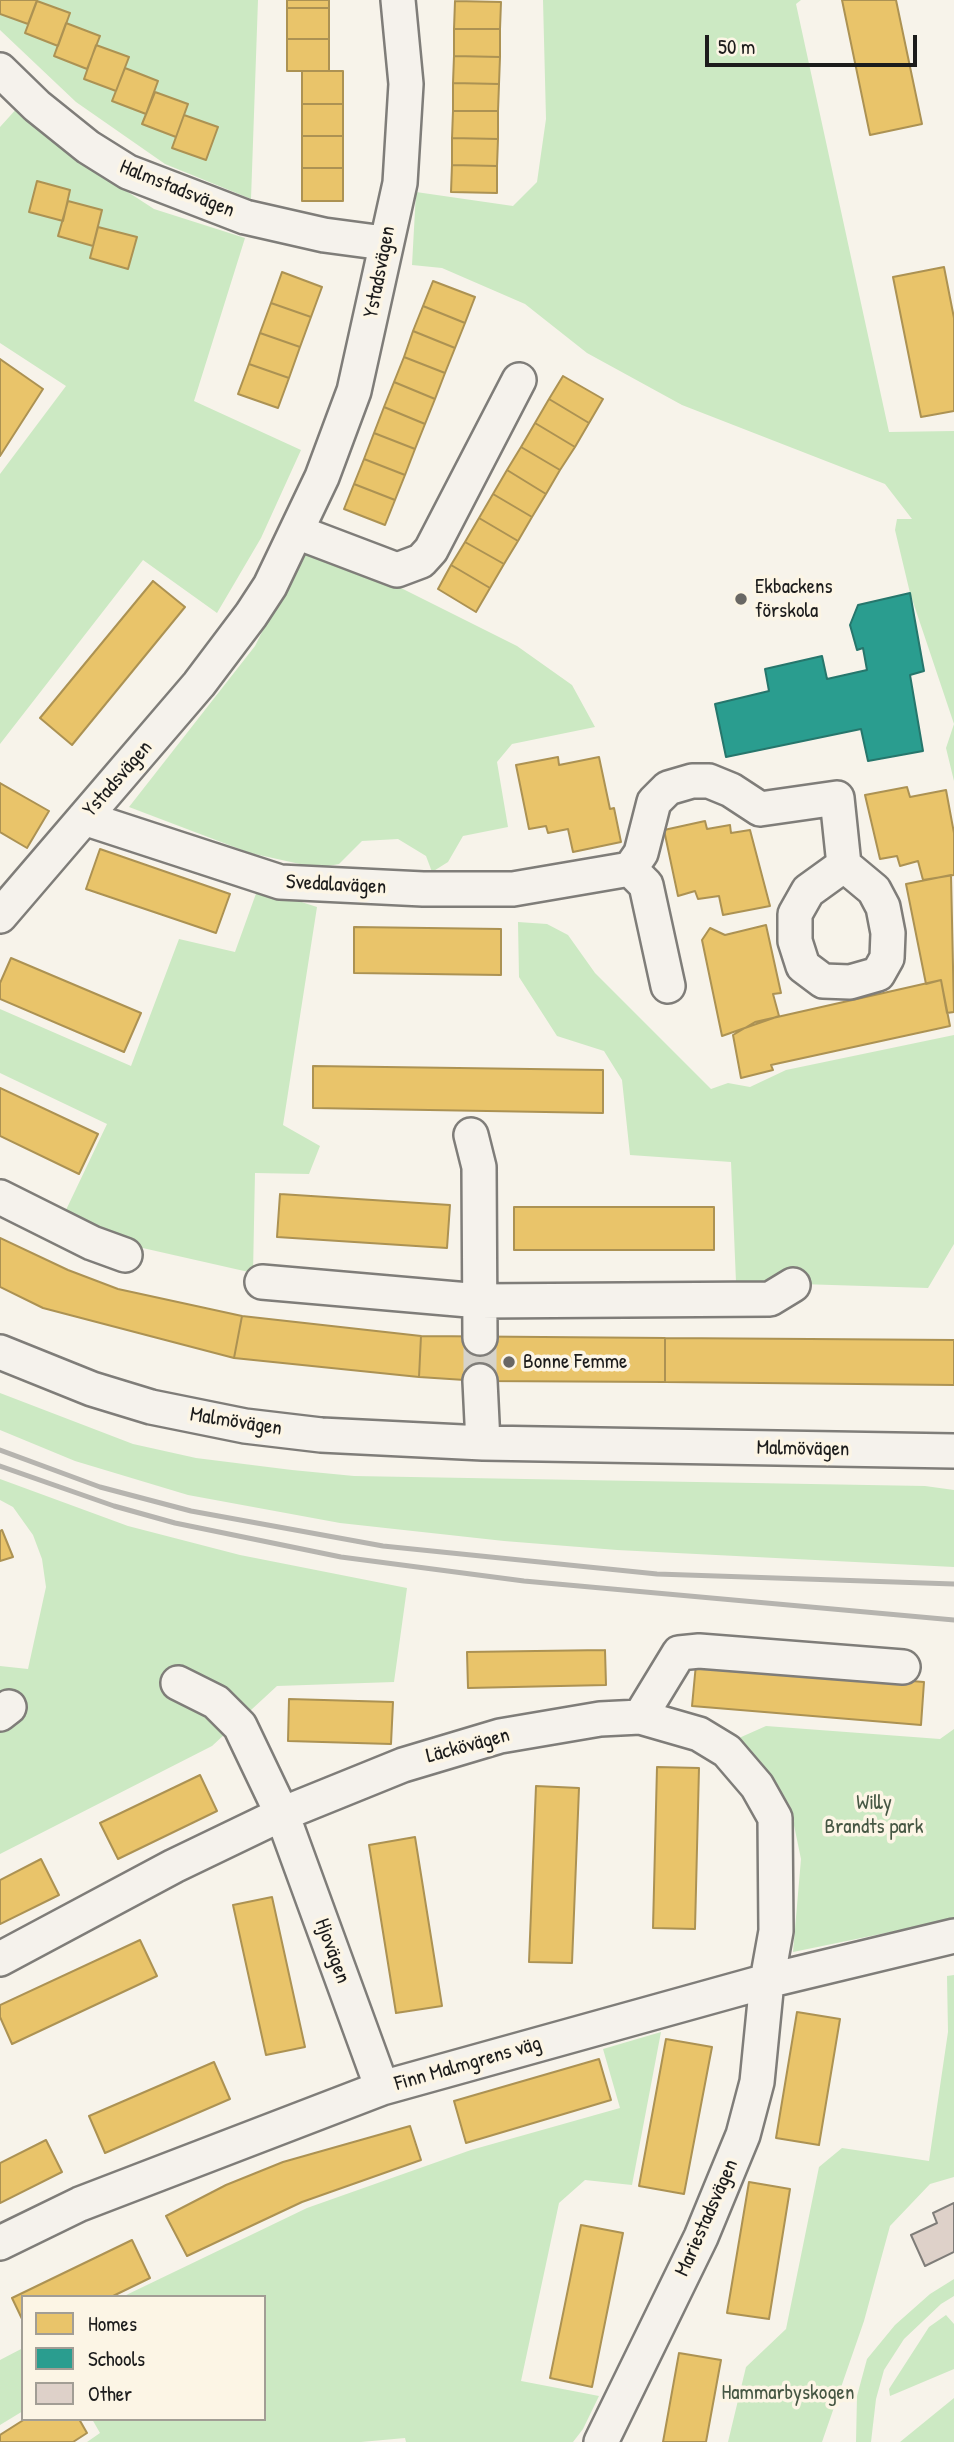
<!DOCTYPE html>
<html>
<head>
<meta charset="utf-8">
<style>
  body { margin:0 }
  #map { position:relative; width:954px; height:2442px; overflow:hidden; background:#f7f3ea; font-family:"Patrick Hand",sans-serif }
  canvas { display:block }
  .legend { position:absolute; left:21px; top:2295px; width:245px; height:126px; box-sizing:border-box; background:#fcf5e5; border:2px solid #a29e95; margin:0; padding:9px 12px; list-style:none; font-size:21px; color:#1c1c1c }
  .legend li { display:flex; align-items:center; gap:14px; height:35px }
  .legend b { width:35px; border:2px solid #a29e95 }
  .scale { position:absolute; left:705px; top:35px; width:212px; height:32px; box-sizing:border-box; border:4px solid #1c1c1c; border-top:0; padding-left:9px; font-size:21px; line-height:24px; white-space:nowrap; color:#1c1c1c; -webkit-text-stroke:5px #fcf5e5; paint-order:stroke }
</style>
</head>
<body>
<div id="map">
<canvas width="954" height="2442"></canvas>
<ul class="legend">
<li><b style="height:19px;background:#e9c46a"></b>Homes</li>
<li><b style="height:19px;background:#2a9d8f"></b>Schools</li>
<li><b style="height:19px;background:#ded1c9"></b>Other</li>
</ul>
<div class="scale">50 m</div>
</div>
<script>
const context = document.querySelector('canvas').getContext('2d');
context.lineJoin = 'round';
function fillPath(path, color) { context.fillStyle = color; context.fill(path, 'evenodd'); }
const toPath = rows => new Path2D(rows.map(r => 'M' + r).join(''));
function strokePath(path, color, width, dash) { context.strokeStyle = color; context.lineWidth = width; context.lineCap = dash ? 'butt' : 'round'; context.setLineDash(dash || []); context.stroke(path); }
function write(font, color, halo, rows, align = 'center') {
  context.font = font + ' "Patrick Hand",sans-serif'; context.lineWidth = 7; context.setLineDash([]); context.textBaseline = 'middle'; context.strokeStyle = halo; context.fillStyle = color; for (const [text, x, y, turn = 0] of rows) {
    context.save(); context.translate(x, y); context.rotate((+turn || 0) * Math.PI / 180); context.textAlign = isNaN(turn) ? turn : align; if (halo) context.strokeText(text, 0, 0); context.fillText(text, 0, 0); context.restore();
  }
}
fillPath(toPath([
  [0,0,258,0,251,199,165,164,76,102,0,30],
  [543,0,801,0,796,4,889,432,954,431,954,781,946,748,954,724,910,593,895,530,897,519,912,519,885,484,682,405,587,353,525,304,442,268,412,265,416,192,513,206,537,182,546,119],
  [19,106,74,157,154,209,245,238,194,401,301,450,261,538,217,613,143,560,0,744,0,474,66,386,0,343,0,127],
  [302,552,324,556,385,580,517,646,572,685,595,727,512,744,497,762,508,827,463,836,448,862,432,872,426,856,398,839,362,841,339,864,318,868,250,853,129,807,255,646],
  [258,888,317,907,283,1125,320,1146,309,1174,255,1173,253,1273,125,1244,65,1212,107,1124,0,1073,0,1009,131,1066,179,939,235,952],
  [518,922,547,924,568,935,595,973,711,1089,728,1083,750,1087,786,1070,954,1035,954,1244,928,1288,736,1282,731,1162,630,1155,622,1080,604,1051,557,1036,519,977],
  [0,1393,133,1444,196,1458,292,1470,354,1476,925,1486,954,1490,954,1567,617,1550,504,1541,340,1523,188,1495,75,1461,0,1430],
  [0,1479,128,1526,240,1555,407,1588,394,1682,277,1686,212,1746,0,1854,0,1666,28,1669,46,1587,42,1559,33,1535,13,1507,0,1500],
  [766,1726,940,1739,954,1729,954,1919,793,1952,801,1859,790,1806,762,1763,739,1738],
  [954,1975,954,2177,930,2184,890,2226,864,2321,822,2442,728,2442,746,2367,786,2329,819,2167,842,2148,929,2161,948,2032,947,1976],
  [661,2032,632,2185,585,2180,559,2203,521,2381,599,2396,583,2429,573,2442,406,2442,405,2438,361,2442,87,2442,100,2433,92,2419,264,2419,264,2297,122,2297,307,2208,471,2150,620,2108,603,2049],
  [954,2279,954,2296,941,2304,904,2339,884,2370,876,2399,871,2442,856,2442,857,2396,867,2359,895,2325,930,2294],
  [946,2315,954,2324,954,2369,890,2396,889,2389,929,2327],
  [23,2348,23,2411,0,2425,0,2360],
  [954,2398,954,2442,900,2442]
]), '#cce9c3');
const homes = toPath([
  [0,0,37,0,28,24,0,14,0,0],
  [287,0,329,0,329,8,287,8,287,0],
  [842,0,896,0,922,124,870,135,842,0],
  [37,1,70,13,58,46,25,33,37,1],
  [455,1,501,2,500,29,454,29,455,1],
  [287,8,329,8,329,39,287,39,287,8],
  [66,23,100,36,87,69,54,56,66,23],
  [454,29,500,29,500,57,454,56,454,29],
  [287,39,329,39,329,71,287,71,287,39],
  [96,45,129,57,116,91,84,79,96,45],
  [454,56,500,57,499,84,453,83,454,56],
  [125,68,158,81,146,114,112,101,125,68],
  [302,71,343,71,343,104,302,104,302,71],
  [453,83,499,84,498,111,453,111,453,83],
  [155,92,188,104,176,137,142,124,155,92],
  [302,104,343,104,343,136,302,136,302,104],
  [453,111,498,111,498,139,452,138,453,111],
  [184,115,218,127,206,160,172,148,184,115],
  [302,136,343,136,343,168,302,168,302,136],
  [452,138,498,139,497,166,452,165,452,138],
  [452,165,497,166,497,193,451,192,452,165],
  [302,168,343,168,343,201,302,201,302,168],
  [37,181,70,190,63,221,29,212,37,181],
  [68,201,102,210,93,246,58,236,68,201],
  [98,227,137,237,128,269,90,258,98,227],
  [944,267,954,318,954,411,921,417,893,277,944,267],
  [282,272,322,287,311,317,271,303,282,272],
  [433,281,475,297,465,323,423,306,433,281],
  [271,303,311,317,300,347,260,333,271,303],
  [423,306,465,323,455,348,413,331,423,306],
  [413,331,455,348,445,373,404,357,413,331],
  [260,333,300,347,289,378,249,364,260,333],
  [404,357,445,373,435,399,394,382,404,357],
  [0,359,43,389,0,456,0,359],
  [249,364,289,378,278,408,238,394,249,364],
  [563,376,603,399,589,423,549,399,563,376],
  [394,382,435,399,425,424,384,407,394,382],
  [549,399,589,423,575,447,535,423,549,399],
  [384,407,425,424,415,449,374,433,384,407],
  [535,423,575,447,560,470,521,447,535,423],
  [374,433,415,449,405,475,364,459,374,433],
  [521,447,560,470,546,494,507,470,521,447],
  [364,459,405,475,395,500,354,484,364,459],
  [507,470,546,494,532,517,493,494,507,470],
  [354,484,395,500,385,525,344,509,354,484],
  [493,494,532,517,518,541,479,518,493,494],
  [479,518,518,541,504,564,465,542,479,518],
  [465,542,504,564,490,588,451,565,465,542],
  [451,565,490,588,476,612,438,589,451,565],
  [153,581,185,607,72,745,40,718,153,581],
  [558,757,559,765,599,757,610,809,614,808,621,842,573,852,568,829,548,833,546,826,529,829,516,765,558,757],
  [0,783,49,811,27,848,0,832,0,783],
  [907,787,910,797,946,790,954,833,954,875,923,880,918,861,900,866,897,856,880,859,865,795,907,787],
  [705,821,707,829,730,825,731,833,750,830,770,906,723,915,719,896,698,899,695,891,678,896,664,830,705,821],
  [100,849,230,894,216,933,86,889,100,849],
  [951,875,954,1012,947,1013,941,980,926,984,906,884,951,875],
  [766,925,781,993,773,994,779,1016,722,1036,702,940,710,928,725,935,766,925],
  [354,927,501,929,501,975,354,973,354,927],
  [11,958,141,1013,124,1052,0,999,0,983,11,958],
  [941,980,950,1026,771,1065,773,1070,741,1078,733,1035,755,1022,941,980],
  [313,1066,603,1070,603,1113,313,1108,313,1066],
  [0,1088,98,1134,79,1174,0,1136,0,1088],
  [280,1194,450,1205,447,1248,277,1237,280,1194],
  [514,1207,714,1207,714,1250,514,1250,514,1207],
  [0,1238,68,1270,118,1289,242,1316,234,1358,43,1308,0,1287,0,1238],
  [242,1316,421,1336,419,1377,234,1358,242,1316],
  [421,1336,665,1338,665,1382,480,1381,419,1377,421,1336],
  [665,1338,954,1340,954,1385,665,1382,665,1338],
  [2,1530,13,1557,0,1561,0,1531,2,1530],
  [605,1650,606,1685,468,1688,467,1652,605,1650],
  [696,1664,924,1682,921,1725,692,1706,696,1664],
  [289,1699,393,1702,391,1744,288,1741,289,1699],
  [657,1767,699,1768,695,1929,653,1928,657,1767],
  [200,1775,217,1811,118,1859,100,1823,200,1775],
  [536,1786,579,1788,572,1963,529,1962,536,1786],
  [415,1837,442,2006,396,2013,369,1845,415,1837],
  [41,1859,59,1895,0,1924,0,1880,41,1859],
  [272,1897,305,2047,266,2055,233,1905,272,1897],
  [140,1940,157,1976,12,2044,0,2017,0,2005,140,1940],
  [797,2012,840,2019,819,2145,776,2138,797,2012],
  [666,2039,712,2047,684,2194,639,2186,666,2039],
  [599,2059,611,2100,466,2143,454,2101,599,2059],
  [214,2062,230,2099,105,2153,89,2116,214,2062],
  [410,2126,421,2160,302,2202,187,2256,166,2216,226,2185,283,2162,410,2126],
  [46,2140,62,2172,0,2203,0,2163,46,2140],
  [749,2182,790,2189,769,2319,727,2313,749,2182],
  [581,2225,623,2233,592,2387,550,2378,581,2225],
  [132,2240,150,2278,111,2297,23,2297,23,2321,12,2298,132,2240],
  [679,2353,721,2360,706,2442,663,2442,679,2353],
  [25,2419,79,2419,87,2433,73,2442,0,2442,0,2435,25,2419]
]);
fillPath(homes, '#e9c46a');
strokePath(homes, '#ac9253', 2);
const schools = toPath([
  [910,593,924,671,910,675,923,751,868,761,861,729,726,757,715,704,769,691,765,669,822,656,827,679,867,670,863,648,857,650,850,625,858,605,910,593]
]);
fillPath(schools, '#2a9d8f');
strokePath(schools, '#26766c', 2);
const building = toPath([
  [954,2203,954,2252,925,2266,911,2235,937,2223,933,2213,954,2203]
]);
fillPath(building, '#ded1c9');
strokePath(building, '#7f7d79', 2);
strokePath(toPath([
  [480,1381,480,1338]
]), '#d6d3cb', 33, [33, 17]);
const minor = toPath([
  [0,70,37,106,88,147,128,172,245,217,324,235,384,243],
  [297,532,397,570,421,561,431,550,519,380],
  [84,818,280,882,423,889,513,889,630,869,646,885,668,986],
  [630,869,641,853,654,802,668,788,692,781,709,781,731,790,760,809,837,798,844,865,808,891,795,914,795,941,803,966,823,981,850,982,878,974,887,958,888,933,883,907,874,890,844,865],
  [0,916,199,684,251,615,270,586,322,477,354,391,400,183,406,84,398,0],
  [471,1135,479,1167,480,1338],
  [0,1197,92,1243,125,1255],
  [262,1282,480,1301,770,1299,793,1285],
  [0,1352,92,1389,151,1407,245,1426,321,1435,483,1443,954,1451],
  [480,1381,483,1443],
  [178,1683,216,1702,240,1726,282,1814,382,2088],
  [0,1714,9,1707],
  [640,1717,679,1653,699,1651,903,1667],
  [0,1959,174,1866,282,1814,403,1765,500,1736,600,1719,640,1717,699,1734,727,1751,757,1786,775,1818,776,1931,767,1981,757,2082,743,2135,701,2237,601,2442],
  [0,2243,80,2204,382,2088,767,1981,954,1936]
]);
strokePath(minor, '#7f7d79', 38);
strokePath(minor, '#f5f2ec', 33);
strokePath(toPath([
  [0,1450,100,1487,191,1511,383,1546,657,1574,954,1584],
  [0,1466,114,1506,175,1523,341,1557,524,1581,954,1620]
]), '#b6b4af', 5);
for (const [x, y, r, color] of [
  [741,599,7,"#696764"],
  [509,1362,7,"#696764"]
]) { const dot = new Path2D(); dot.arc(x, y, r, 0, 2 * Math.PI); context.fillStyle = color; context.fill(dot); strokePath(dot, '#fcf5e5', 2.5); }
write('21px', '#1c1c1c', '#fcf5e5', [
  ["Halmstadsvägen",177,189,22],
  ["Ystadsvägen",380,272,-79],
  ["Ystadsvägen",118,779,-49],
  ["Svedalavägen",336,885,3],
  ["Malmövägen",236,1422,9],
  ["Malmövägen",803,1449,1],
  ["Läckövägen",468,1746,-15],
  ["Hjovägen",332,1951,70],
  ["Finn Malmgrens väg",468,2064,-16],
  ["Mariestadsvägen",707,2218,-66]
]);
write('21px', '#1c1c1c', '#fcf5e5', [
  ["Ekbackens",755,587],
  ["förskola",755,611],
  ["Bonne Femme",523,1362]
], 'left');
write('21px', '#465744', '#fcf5e5', [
  ["Willy",874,1803],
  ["Brandts park",874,1827],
  ["Hammarbyskogen",788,2393]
]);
</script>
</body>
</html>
